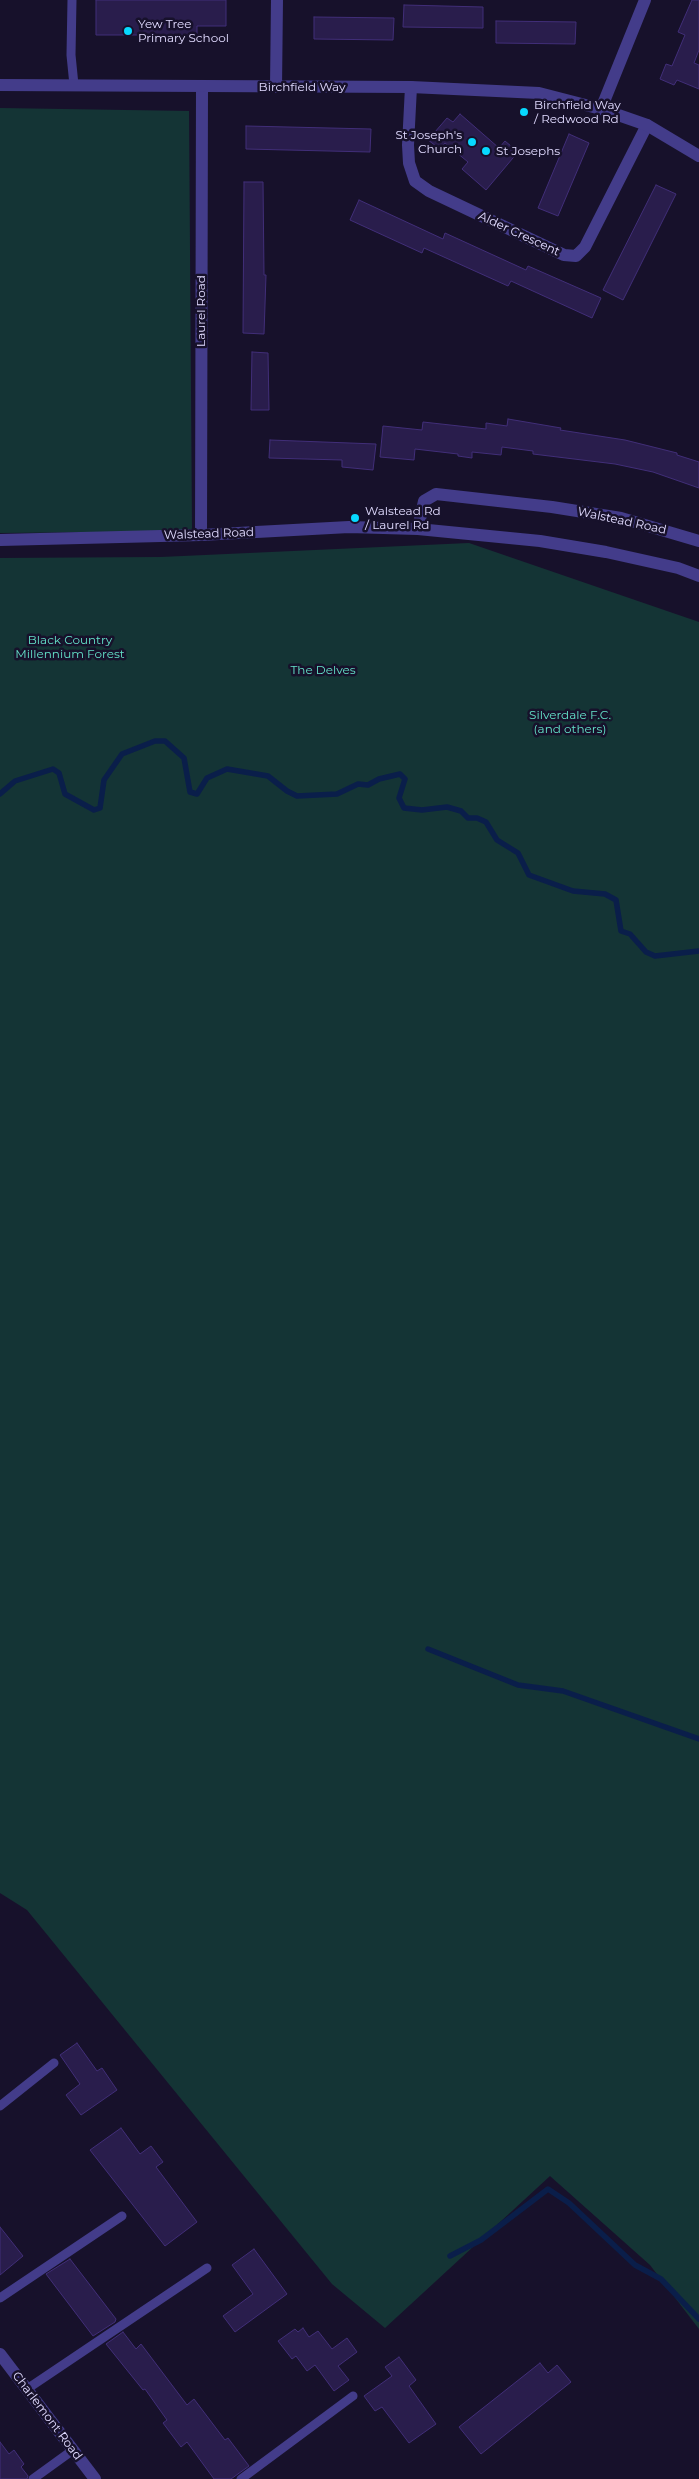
<!DOCTYPE html>
<html>
<head>
<meta charset="utf-8">
<style>
  body { margin:0 }
  canvas { display:block; background:#17112b }
</style>
</head>
<body>
<canvas width="699" height="2479"></canvas>
<script>
const context = document.querySelector('canvas').getContext('2d');
context.lineJoin = 'round';
function fillPath(path, color) { context.fillStyle = color; context.fill(path, 'evenodd'); }
const toPath = rows => new Path2D(rows.map(r => 'M' + r).join(''));
function strokePath(path, color, width, dash) { context.strokeStyle = color; context.lineWidth = width; context.lineCap = dash ? 'butt' : 'round'; context.setLineDash(dash || []); context.stroke(path); }
function write(font, color, halo, rows, align = 'center') {
  context.font = font + ' Montserrat,sans-serif'; context.lineWidth = 5; context.setLineDash([]); context.textBaseline = 'middle'; context.strokeStyle = halo; context.fillStyle = color; for (const [text, x, y, turn = 0] of rows) {
    context.save(); context.translate(x, y); context.rotate((+turn || 0) * Math.PI / 180); context.textAlign = isNaN(turn) ? turn : align; if (halo) context.strokeText(text, 0, 0); context.fillText(text, 0, 0); context.restore();
  }
}
fillPath(toPath([
  [0,108,189,111,192,531,0,533],
  [469,543,699,622,699,2329,650,2265,550,2176,385,2328,332,2284,27,1910,0,1893,0,558,161,557]
]), '#143435');
strokePath(toPath([
  [0,794,15,781,53,769,59,773,65,794,94,810,100,808,104,780,122,754,155,741,165,741,184,758,190,792,197,794,207,778,227,769,268,776,287,791,297,796,337,794,358,784,368,785,379,779,400,774,405,779,399,798,404,808,422,810,447,807,461,811,468,818,477,818,486,822,497,840,518,853,529,875,573,891,605,894,616,900,621,931,630,934,646,952,655,956,699,951],
  [428,1649,518,1685,563,1691,699,1739],
  [450,2256,481,2240,548,2189,569,2203,635,2265,661,2279,699,2319]
]), '#0a1e4a', 5.5);
const building = toPath([
  [96,0,226,0,226,26,197,26,197,35,96,35,96,0],
  [692,0,699,0,699,50,694,63,699,65,699,89,677,80,674,85,660,79,666,64,672,66,685,35,678,32,692,0],
  [404,5,483,7,483,28,403,27,404,5],
  [314,17,394,18,393,40,314,39,314,17],
  [496,21,576,22,575,44,496,43,496,21],
  [460,114,499,148,505,141,518,152,486,190,462,169,468,162,445,143,440,149,428,140,447,118,453,122,460,114],
  [246,126,371,129,370,152,246,149,246,126],
  [569,134,589,143,558,216,538,208,569,134],
  [244,182,263,182,264,275,266,275,264,334,243,333,244,182],
  [656,185,676,194,623,300,603,290,656,185],
  [359,200,443,239,445,233,526,270,528,266,601,298,592,318,511,281,508,286,424,248,422,253,350,220,359,200],
  [252,352,268,353,269,410,251,410,252,352],
  [508,419,561,428,560,430,625,440,677,453,677,455,699,462,699,488,653,472,615,464,533,454,533,451,502,447,501,455,472,452,472,458,458,456,458,454,415,449,414,460,380,457,383,426,422,430,423,422,486,429,486,423,507,426,508,419],
  [270,440,376,444,373,470,342,467,342,460,269,458,270,440],
  [77,2043,97,2071,102,2068,117,2090,81,2115,66,2095,80,2084,60,2055,77,2043],
  [121,2128,140,2154,151,2146,163,2162,156,2167,197,2222,165,2246,90,2150,121,2128],
  [0,2227,23,2256,0,2275,0,2227],
  [254,2249,287,2294,235,2332,223,2316,253,2294,232,2265,254,2249],
  [70,2259,116,2319,115,2322,93,2336,46,2274,70,2259],
  [303,2328,309,2337,318,2331,332,2349,347,2338,357,2352,338,2366,349,2380,334,2391,315,2365,307,2371,296,2356,292,2359,278,2341,295,2329,298,2332,303,2328],
  [123,2332,136,2349,141,2344,187,2405,194,2399,225,2440,228,2438,249,2466,231,2479,214,2479,187,2442,181,2447,163,2423,167,2420,145,2389,143,2390,106,2344,123,2332],
  [399,2357,416,2380,409,2386,436,2424,409,2443,382,2407,375,2411,364,2396,392,2376,385,2367,399,2357],
  [540,2363,548,2373,557,2365,571,2382,481,2454,459,2427,540,2363],
  [0,2442,9,2454,14,2450,24,2464,21,2467,28,2476,27,2479,0,2479,0,2442]
]);
fillPath(building, '#291d4c');
strokePath(building, '#412e78', 1);
strokePath(toPath([
  [72,0,71,55,74,85],
  [0,2106,54,2063],
  [0,2298,122,2216],
  [27,2389,207,2268],
  [33,2479,73,2450],
  [241,2479,353,2396]
]), '#433c8a', 9);
strokePath(toPath([
  [276,87,277,0],
  [411,87,408,145,409,163,415,181,429,191,564,255,576,256,585,247,647,125],
  [601,109,645,0],
  [418,529,424,501,436,494,552,507,621,518,699,541],
  [201,535,202,86],
  [0,2354,95,2479]
]), '#433c8a', 12);
strokePath(toPath([
  [0,85,411,87,539,93,601,109,647,125,699,156],
  [0,540,201,535,349,527,418,529,540,541,606,552,678,568,699,576]
]), '#433c8a', 12);
for (const [x, y, r, color] of [
  [128,31,5,"#07d9ff"],
  [524,112,5,"#07d9ff"],
  [472,142,5,"#07d9ff"],
  [486,151,5,"#07d9ff"],
  [355,518,5,"#07d9ff"]
]) { const dot = new Path2D(); dot.arc(x, y, r, 0, 2 * Math.PI); context.fillStyle = color; context.fill(dot); strokePath(dot, '#17112b', 2); }
write('12px', '#e1dbff', '#17112b', [
  ["Yew Tree",138,24],
  ["Primary School",138,38],
  ["Birchfield Way",534,105],
  ["/ Redwood Rd",534,119],
  ["St Joseph's",462,135,"right"],
  ["Church",462,149,"right"],
  ["St Josephs",496,151],
  ["Walstead Rd",365,511],
  ["/ Laurel Rd",365,525]
], 'left');
write('12px', '#e1dbff', '#17112b', [
  ["Birchfield Way",302,87],
  ["Alder Crescent",519,234,25],
  ["Laurel Road",201,311,-90],
  ["Walstead Road",622,521,12],
  ["Walstead Road",209,534,-2],
  ["Charlemont Road",47,2416,53]
]);
write('12px', '#64e2c9', '#17112b', [
  ["Black Country",70,640],
  ["Millennium Forest",70,654],
  ["The Delves",323,670],
  ["Silverdale F.C.",570,715],
  ["(and others)",570,729]
]);
</script>
</body>
</html>
